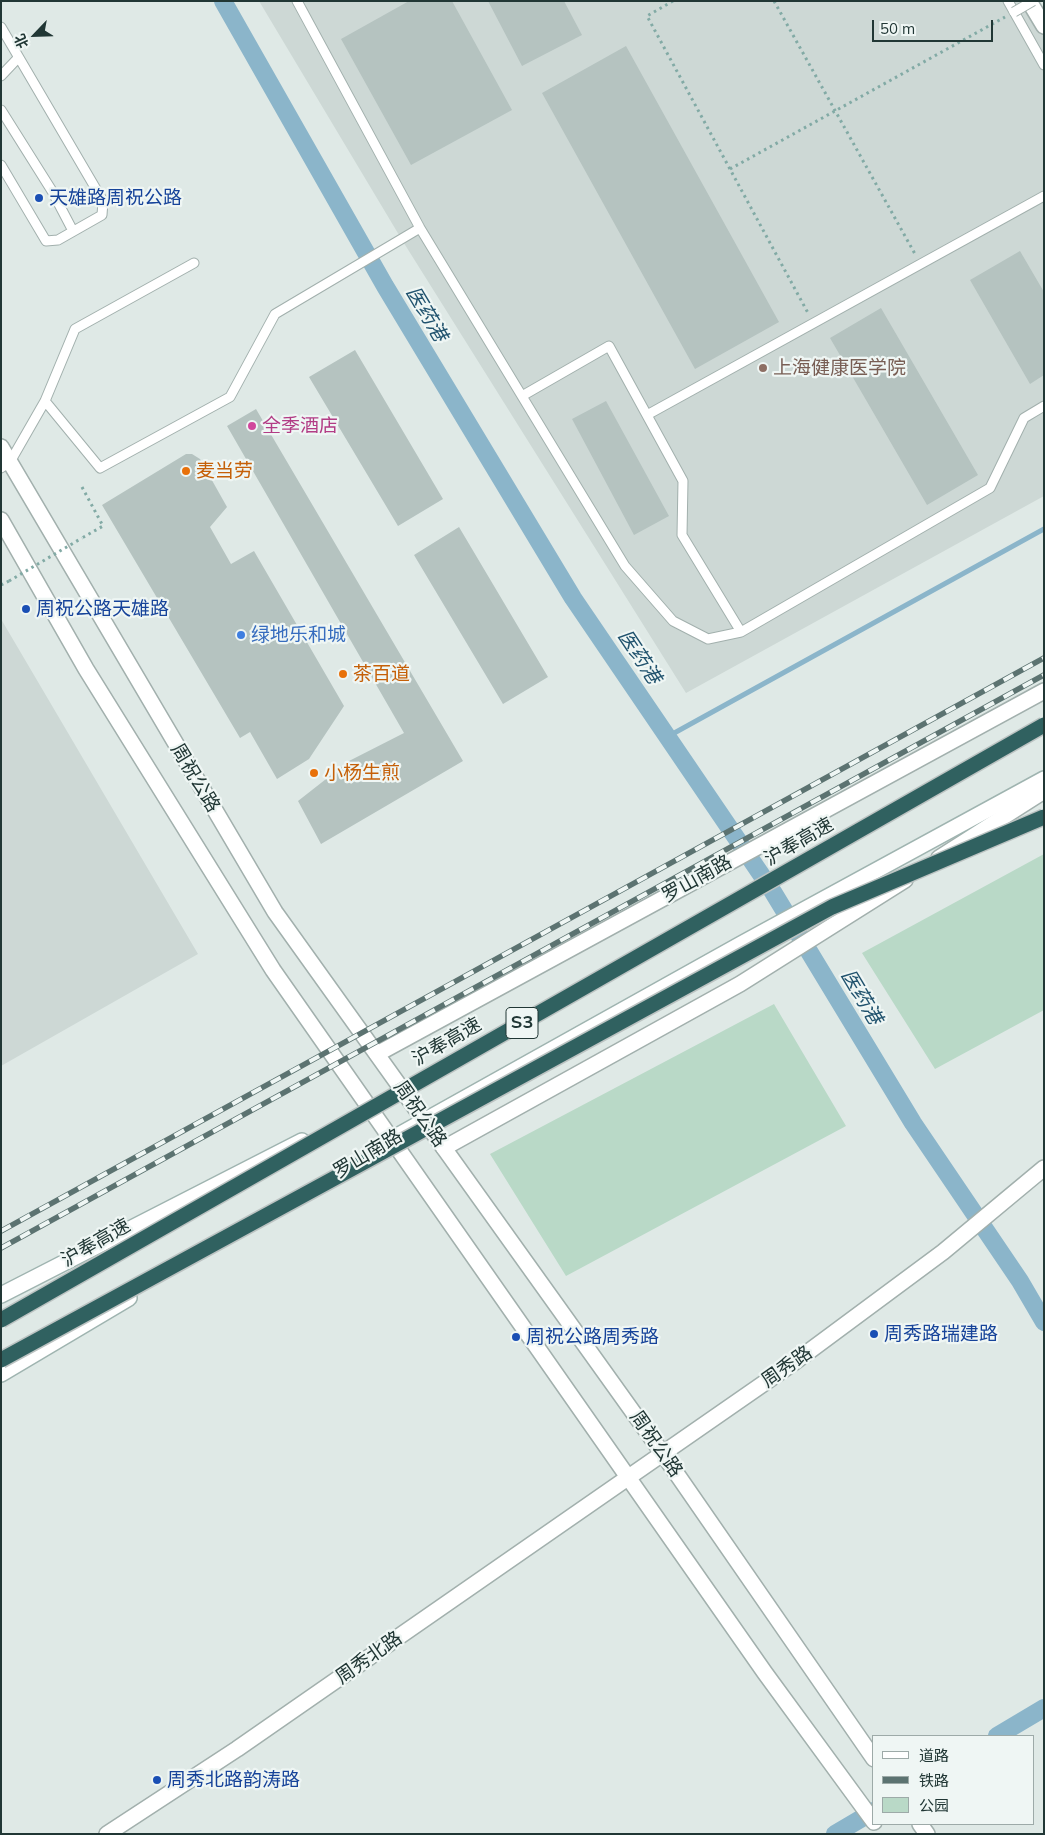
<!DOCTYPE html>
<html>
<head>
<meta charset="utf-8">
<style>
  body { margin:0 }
  #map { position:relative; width:1045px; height:1835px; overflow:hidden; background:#dfe9e6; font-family:Mulish,"Noto Sans SC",sans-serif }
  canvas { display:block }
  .frame { position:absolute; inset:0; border:2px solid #213735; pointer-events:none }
  .legend { position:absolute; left:872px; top:1735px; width:162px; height:90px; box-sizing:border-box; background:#eff6f4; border:1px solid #9daaa8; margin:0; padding:6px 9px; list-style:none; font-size:15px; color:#213735 }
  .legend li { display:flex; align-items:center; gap:10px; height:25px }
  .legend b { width:25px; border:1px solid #9daaa8 }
  .north { position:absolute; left:10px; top:10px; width:50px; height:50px; -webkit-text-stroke:4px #eff6f4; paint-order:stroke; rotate:246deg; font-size:14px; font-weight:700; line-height:20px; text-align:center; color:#213735 }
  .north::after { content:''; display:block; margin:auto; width:18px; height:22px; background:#213735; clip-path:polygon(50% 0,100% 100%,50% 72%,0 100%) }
  .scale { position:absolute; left:872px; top:20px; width:121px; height:22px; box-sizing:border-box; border:2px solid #213735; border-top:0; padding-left:6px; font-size:15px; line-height:18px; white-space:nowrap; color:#213735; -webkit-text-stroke:4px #eff6f4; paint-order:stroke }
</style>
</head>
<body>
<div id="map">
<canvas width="1045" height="1835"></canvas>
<div class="frame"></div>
<ul class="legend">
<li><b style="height:6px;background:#fff"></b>道路</li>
<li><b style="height:6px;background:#5c7371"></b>铁路</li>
<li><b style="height:14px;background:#b9d9c7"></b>公园</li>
</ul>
<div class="north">北</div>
<div class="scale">50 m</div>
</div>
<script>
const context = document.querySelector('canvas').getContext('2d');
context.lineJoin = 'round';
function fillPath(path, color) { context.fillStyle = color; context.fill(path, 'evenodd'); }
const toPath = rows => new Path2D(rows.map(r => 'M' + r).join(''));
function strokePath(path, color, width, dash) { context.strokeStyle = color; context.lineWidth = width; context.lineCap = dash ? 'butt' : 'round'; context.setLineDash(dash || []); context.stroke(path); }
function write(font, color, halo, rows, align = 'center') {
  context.font = font + ' Mulish,"Noto Sans SC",sans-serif'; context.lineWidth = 4.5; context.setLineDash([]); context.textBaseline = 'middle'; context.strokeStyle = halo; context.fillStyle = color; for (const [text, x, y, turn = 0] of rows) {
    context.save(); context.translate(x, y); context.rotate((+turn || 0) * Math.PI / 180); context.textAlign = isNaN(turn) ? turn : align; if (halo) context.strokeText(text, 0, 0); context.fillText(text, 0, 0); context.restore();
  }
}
fillPath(toPath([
  [259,1,1031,1,1044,21,1044,496,686,693,402,240],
  [1,619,198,954,1,1066]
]), '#cdd8d5');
fillPath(toPath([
  [1044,854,1044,1010,935,1069,862,953],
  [774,1004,846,1126,566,1276,490,1154]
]), '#b9d9c7');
strokePath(toPath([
  [667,737,1044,529]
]), '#8bb5ca', 5);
strokePath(toPath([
  [223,1,385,286,573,598,773,892,913,1123,1020,1281,1044,1322],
  [997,1736,1044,1708],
  [835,1834,874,1811]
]), '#8bb5ca', 18);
fillPath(toPath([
  [409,1,452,1,512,110,411,165,341,39],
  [488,1,564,1,582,35,522,66],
  [626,46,779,322,695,369,542,93],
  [1020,251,1044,292,1044,375,1030,384,970,280],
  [881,308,978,475,927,505,830,338],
  [355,350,443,499,398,526,309,377],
  [606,401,669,516,634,535,572,419],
  [256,409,463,761,321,844,298,801,349,761,404,733,227,426],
  [186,454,192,454,200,459,227,507,210,527,231,564,254,551,344,706,309,759,277,779,250,732,240,738,102,505],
  [459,527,548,677,503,704,414,555]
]), '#b5c3c0');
const service = toPath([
  [297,1,420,228,625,566,673,621,708,639,741,632,990,488,1024,418,1044,406],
  [1008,1,1044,65],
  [1,27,103,201,102,215,58,240,46,241,1,165],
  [1,76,18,58],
  [1,110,52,191,73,231],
  [522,396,609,346,683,481,682,535,741,632],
  [45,401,100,468,230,397,275,314,420,228],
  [647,415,1044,196],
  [1,468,10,462,45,401,75,329,194,263]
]);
const minor = toPath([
  [1029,1,1044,26],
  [939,858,1044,791],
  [377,1054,1044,691],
  [444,1148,740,984,905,880],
  [107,1834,237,1749,796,1361,943,1252,1044,1168]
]);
const tertiary = toPath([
  [1,447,275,912,663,1454,874,1759],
  [1,520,86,669,273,970,765,1673,874,1822],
  [920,1824,927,1834]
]);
const secondary = toPath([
  [397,1136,741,944,1044,779],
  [1,1295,302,1141],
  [1,1374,129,1298]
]);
strokePath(service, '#a2b0ad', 11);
strokePath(minor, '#a2b0ad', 18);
strokePath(tertiary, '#a2b0ad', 18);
strokePath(secondary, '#9fb4b0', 18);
strokePath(toPath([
  [673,1,647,16,808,313],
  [774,1,915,254],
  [730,169,1005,17],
  [82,487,103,526,82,538],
  [1,585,9,581]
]), '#82aaa5', 3, [2.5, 4]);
strokePath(service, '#fff', 9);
strokePath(minor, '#fff', 15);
strokePath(tertiary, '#fff', 15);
strokePath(secondary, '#fff', 15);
const rail = toPath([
  [1,1231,1044,658],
  [1,1248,1044,675]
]);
strokePath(rail, '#5c7371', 5.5);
strokePath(rail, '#eff6f4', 4, [11]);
const serviceBridge = toPath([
  [1014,12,1033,1]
]);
const motorwayBridge = toPath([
  [1,1320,1044,725],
  [1,1360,832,907,1044,817]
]);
strokePath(serviceBridge, '#a2b0ad', 11, []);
strokePath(motorwayBridge, '#bcc3c2', 18, []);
strokePath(toPath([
  [9,581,82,538]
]), '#82aaa5', 3, [2.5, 4]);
strokePath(serviceBridge, '#fff', 9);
strokePath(motorwayBridge, '#306160', 15);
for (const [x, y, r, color] of [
  [39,198,5,"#1a4fb4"],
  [763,368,5,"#8d6e63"],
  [252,426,5,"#d1479c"],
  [186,471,5,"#e8710a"],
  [26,609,5,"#1a4fb4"],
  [241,635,5,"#3f7fe0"],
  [343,674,5,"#e8710a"],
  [314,773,5,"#e8710a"],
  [874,1334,5,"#1a4fb4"],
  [516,1337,5,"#1a4fb4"],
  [157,1780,5,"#1a4fb4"]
]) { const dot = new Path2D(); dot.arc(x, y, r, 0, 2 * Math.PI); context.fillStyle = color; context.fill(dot); strokePath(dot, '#eff6f4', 2); }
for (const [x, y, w] of [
  [522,1023,32]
]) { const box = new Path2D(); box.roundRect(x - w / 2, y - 15.5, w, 31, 4); context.fillStyle = '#eff6f4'; context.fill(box); strokePath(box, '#213735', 1); }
write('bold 18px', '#213735', null, [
  ["S3",522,1023]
]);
write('19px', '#164399', '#eff6f4', [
  ["天雄路周祝公路",49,198],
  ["周祝公路天雄路",36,609],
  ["周秀路瑞建路",884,1334],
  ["周祝公路周秀路",526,1337],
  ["周秀北路韵涛路",167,1780]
], 'left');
write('19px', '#785e54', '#eff6f4', [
  ["上海健康医学院",773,368]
], 'left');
write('19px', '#b23c85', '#eff6f4', [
  ["全季酒店",262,426]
], 'left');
write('19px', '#c56008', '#eff6f4', [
  ["麦当劳",196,471],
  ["茶百道",353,674],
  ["小杨生煎",324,773]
], 'left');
write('19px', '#366cbe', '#eff6f4', [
  ["绿地乐和城",251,635]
], 'left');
write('19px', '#213735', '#eff6f4', [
  ["周祝公路",195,778,59],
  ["沪奉高速",799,842,-30],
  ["罗山南路",697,879,-29],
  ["沪奉高速",447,1042,-30],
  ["周祝公路",420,1114,55],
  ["罗山南路",368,1154,-31],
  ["沪奉高速",96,1243,-30],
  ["周秀路",787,1367,-35],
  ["周祝公路",656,1444,55],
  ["周秀北路",369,1658,-35]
]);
write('italic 20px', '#21536e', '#eff6f4', [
  ["医药港",426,314,59],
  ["医药港",639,657,56],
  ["医药港",861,997,59]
]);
</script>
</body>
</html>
